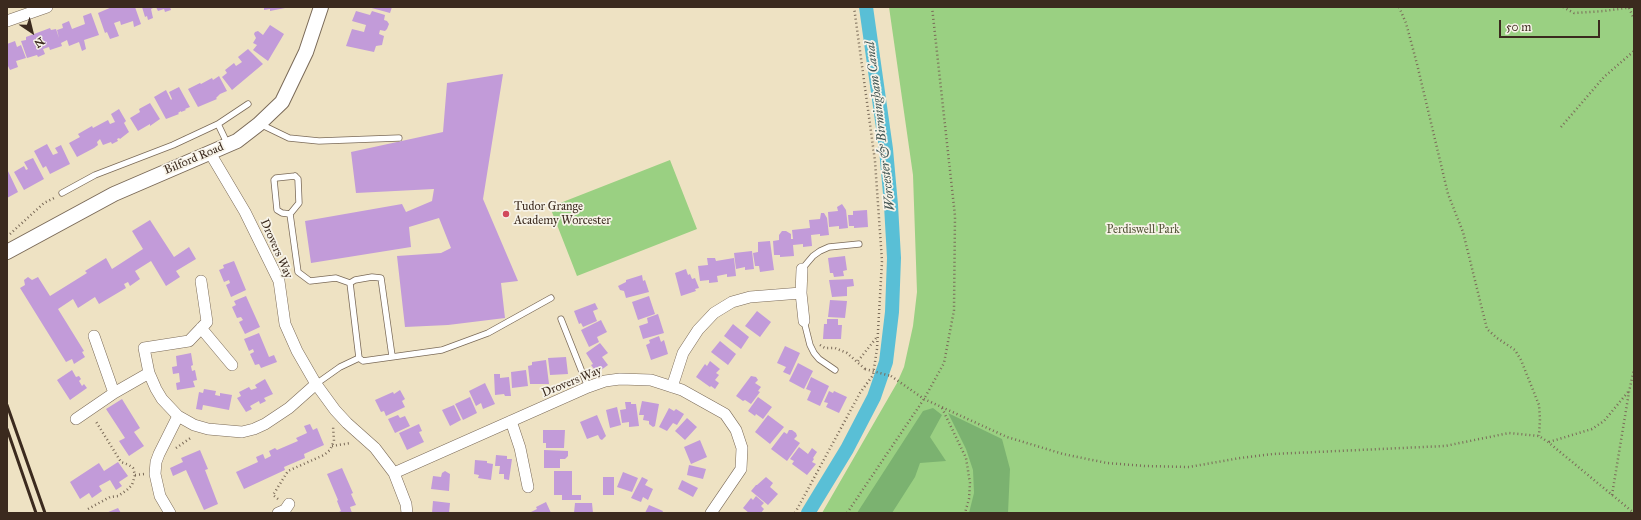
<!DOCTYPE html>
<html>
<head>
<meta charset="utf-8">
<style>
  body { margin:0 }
  #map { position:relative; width:1641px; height:520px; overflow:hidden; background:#eee2c3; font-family:"IM FELL Great Primer",serif }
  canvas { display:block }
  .frame { position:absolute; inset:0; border:8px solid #3b2a1e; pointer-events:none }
  .north { position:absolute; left:12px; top:12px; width:40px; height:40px; -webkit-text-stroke:3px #f7f3e8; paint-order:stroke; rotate:145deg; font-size:11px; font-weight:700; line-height:16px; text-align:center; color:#3b2a1e }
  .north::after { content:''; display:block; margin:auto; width:14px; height:18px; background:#3b2a1e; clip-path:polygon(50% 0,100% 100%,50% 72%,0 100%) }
  .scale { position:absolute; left:1499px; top:20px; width:101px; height:18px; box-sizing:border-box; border:2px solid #3b2a1e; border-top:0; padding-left:5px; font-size:12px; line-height:14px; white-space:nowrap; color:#3b2a1e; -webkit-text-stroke:3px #f7f3e8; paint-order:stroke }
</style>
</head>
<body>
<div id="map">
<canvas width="1641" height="520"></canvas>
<div class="frame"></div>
<div class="north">N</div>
<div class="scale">50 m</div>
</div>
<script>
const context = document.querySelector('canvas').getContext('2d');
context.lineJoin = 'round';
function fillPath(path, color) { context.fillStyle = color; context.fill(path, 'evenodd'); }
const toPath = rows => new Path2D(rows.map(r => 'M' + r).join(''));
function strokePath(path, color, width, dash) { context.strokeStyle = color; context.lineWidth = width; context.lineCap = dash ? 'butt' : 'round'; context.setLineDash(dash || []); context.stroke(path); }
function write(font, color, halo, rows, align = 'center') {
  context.font = font + ' "IM FELL Great Primer",serif'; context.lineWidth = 3.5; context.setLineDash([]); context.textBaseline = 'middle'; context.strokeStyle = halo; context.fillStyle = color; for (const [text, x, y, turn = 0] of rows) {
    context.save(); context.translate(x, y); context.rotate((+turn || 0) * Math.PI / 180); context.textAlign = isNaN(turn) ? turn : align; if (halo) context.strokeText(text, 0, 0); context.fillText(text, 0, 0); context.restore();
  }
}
fillPath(toPath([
  [889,7,1634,7,1634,513,822,513,897,383,904,367,913,326,917,292,913,175],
  [670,160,697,229,577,276,550,207]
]), '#9ad082');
fillPath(toPath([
  [933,408,942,415,930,437,946,461,920,463,915,477,892,513,857,513,923,411],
  [948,413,1002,439,1010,469,1008,513,969,513,974,493,973,470,966,449]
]), '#7bb270');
strokePath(toPath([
  [808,513,847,449,874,397,886,362,892,312,894,258,891,205,886,149,866,7]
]), '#59bfd6', 14);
fillPath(toPath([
  [112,7,135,7,141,24,134,27,133,21,121,25,120,21,114,23,119,36,110,39,107,32,105,33,98,13],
  [142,7,155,7,151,9,153,18,148,20,147,16,145,17],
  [156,7,170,7,171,10,165,12,164,9,158,11],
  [264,7,285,7,285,8,270,11,270,9,264,10],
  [368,7,392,7,390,13],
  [356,11,370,15,372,11,385,15,384,20,387,21,389,24,387,29,385,31,380,30,379,34,384,36,382,45,376,46,374,52,346,46,352,29,364,32,366,25,352,21],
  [91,13,99,35,84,40,86,49,82,51,79,42,69,46,67,40,61,43,62,46,50,50,49,47,43,49,45,54,38,57,37,55,27,58,21,41,26,40,26,37,50,28,51,30,56,29,59,38,57,30,63,28,62,24,69,21,72,29,85,24,83,16],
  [270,25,284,34,268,61,253,50,257,45,253,43,256,38,254,34,255,32,258,31,263,35],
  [15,41,17,47,21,45,26,58,16,61,18,67,10,70,7,64,7,44],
  [248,49,263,64,232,90,222,77,227,73,225,70,234,63,236,66,242,62,238,57],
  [503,74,483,199,518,281,501,283,505,318,448,325,405,327,397,256,441,253,451,248,439,218,409,227,411,247,311,263,305,221,402,204,406,212,432,201,434,189,356,193,351,152,443,132,447,83],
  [219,76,227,91,220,94,216,98,217,99,198,107,188,89,200,83,201,84,212,78,213,80],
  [179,87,190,107,185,109,186,110,181,112,181,111,178,113,179,114,166,119,154,97,166,90,171,100,172,99,169,92],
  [150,103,160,119,150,126,150,124,138,131,130,118,140,112,139,109],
  [119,109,126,121,124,123,129,132,120,139,119,138,117,139,118,141,112,144,111,142,103,145,100,139,97,142,98,145,94,148,77,157,69,143,80,137,78,134,92,126,93,128,108,120,110,124,115,122,111,114],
  [47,144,53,155,58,153,55,148,61,145,70,164,50,174,46,166,43,168,34,151],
  [33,158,44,179,24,190,14,172,24,166,26,170,28,169,24,162],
  [7,169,18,192,7,198],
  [842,204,846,210,848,228,839,229,839,226,829,227,828,212,838,211,837,207],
  [867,210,868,227,854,228,854,226,849,226,848,215,853,215,853,211],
  [821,213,824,213,827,218,829,235,820,236,820,234,811,235,812,246,803,247,803,244,793,245,794,256,780,257,780,255,774,255,773,241,779,240,779,235,782,231,786,231,791,234,791,239,793,239,792,230,810,228,809,220,820,219],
  [150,220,174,257,189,247,196,259,176,271,180,277,166,286,151,261,135,271,140,279,130,286,128,282,124,284,126,288,99,304,95,297,78,308,73,299,58,309,84,351,82,352,85,357,74,364,72,359,66,362,20,288,25,285,24,280,28,277,32,280,38,277,50,296,87,273,85,271,106,258,112,269,143,249,132,231],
  [770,241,774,270,760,272,759,266,755,266,753,253,758,252,758,242],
  [752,251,754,269,745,270,745,267,736,269,734,253],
  [845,256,847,270,843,271,844,276,834,277,833,273,830,273,828,258],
  [707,258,715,258,716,261,734,258,736,276,727,277,727,274,717,276,718,282,709,283,709,280,700,281,698,266,708,265],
  [234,261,246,290,231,297,226,285,230,283,229,280,224,282,219,270,224,268,223,265],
  [686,269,688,275,690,274,692,279,695,278,699,288,695,289,696,291,681,296,675,273],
  [642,275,643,281,645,280,649,292,626,298,624,291,620,290,618,286,626,282,626,280],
  [853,279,854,286,847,287,847,296,832,297,829,280],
  [246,296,260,327,245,334,239,322,243,320,241,317,237,318,232,307,236,305,234,301],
  [649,296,655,314,638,320,632,302],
  [830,300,847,301,845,318,828,317],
  [595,303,598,309,593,311,597,321,583,327,581,323,579,324,574,311],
  [757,311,771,322,760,337,745,326],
  [658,314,664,333,643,339,639,326,648,323,647,318],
  [827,319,838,319,838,325,842,325,841,339,823,339,824,324,827,324],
  [601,320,607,332,597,337,599,342,589,347,581,330],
  [733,324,749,337,741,349,724,336],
  [259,333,269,357,274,355,277,362,261,368,259,364,255,365,250,354,254,352,253,349,249,351,244,339],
  [659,336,661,342,664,340,668,354,651,360,646,345,650,343,649,340],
  [720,341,736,354,728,365,711,352],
  [600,343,608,353,602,357,608,365,597,373,591,365,593,364,586,353],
  [785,346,800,353,790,375,783,372,786,367,777,363],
  [191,353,193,365,191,366,192,371,195,370,197,380,193,381,195,387,177,390,176,383,180,382,179,373,173,374,172,367,177,366,176,356],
  [566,357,568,374,550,375,548,358],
  [546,360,549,384,530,384,528,366,532,365,532,362],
  [710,361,720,369,716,373,719,375,715,380,719,383,715,389,711,386,710,387,696,377,705,364,707,366],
  [798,363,813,371,804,389,789,381],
  [72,370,76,377,79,376,81,379,79,381,82,386,84,384,87,388,70,400,57,380],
  [526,370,528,386,512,388,511,372],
  [494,374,500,374,500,378,509,377,511,396,505,396,504,394,495,395],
  [751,376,756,377,758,380,755,383,761,387,758,391,760,392,751,404,745,400,743,401,736,396],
  [811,377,829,386,820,406,807,400,811,391,806,389],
  [265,379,273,394,264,398,266,401,260,404,259,401,250,406,252,409,246,412,237,398,241,396,239,392,249,387,251,390,257,388,255,385],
  [485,383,495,404,483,409,481,403,476,406,469,391],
  [204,389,216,391,215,395,220,396,220,393,232,395,229,410,203,405,202,410,196,409,199,392,203,393],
  [400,390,405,399,402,401,405,407,386,416,384,411,381,412,375,400,393,392,394,394],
  [829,391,833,393,834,391,847,397,839,413,826,407,828,403,824,402],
  [470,397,477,413,463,420,455,404],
  [758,397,772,407,763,419,756,414,755,416,748,411],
  [122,399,140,428,134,432,144,446,129,456,119,441,125,438,106,409],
  [642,401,659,404,655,426,653,427,649,424,649,421,643,420,644,415,639,415],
  [625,402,631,402,631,404,636,404,639,426,629,427,629,422,622,423,620,410,626,409],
  [454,405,461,420,450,426,442,410],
  [617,407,621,425,610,428,606,410],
  [669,408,674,411,676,409,684,414,677,425,673,423,667,431,659,427],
  [398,415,400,418,405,416,410,426,395,433,388,419],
  [597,415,606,436,602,440,600,439,598,435,587,439,580,422],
  [768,415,784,427,770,444,755,432],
  [687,418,697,427,685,440,675,431],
  [310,424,313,430,317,428,324,445,304,454,305,458,284,467,285,470,244,489,236,472,258,462,256,457,263,454,265,459,271,456,269,451,275,448,277,450,298,441,296,438,307,433,304,426],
  [419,424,422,431,419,432,424,442,407,450,399,433],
  [543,430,565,430,564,448,546,448,546,443,543,443],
  [789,430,792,430,796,433,797,436,794,439,800,443,787,461,771,449,784,432,787,434],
  [700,440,707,457,691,464,684,447],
  [799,447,808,454,812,448,817,452,813,458,814,459,812,462,816,464,807,475,792,464,794,461,790,459],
  [200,450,208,469,205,470,218,504,204,510,186,470,173,476,170,468,183,462,181,458],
  [544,450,568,451,568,456,565,459,560,459,560,468,544,468],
  [496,455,507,456,507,459,512,459,509,480,504,479,504,474,499,474,500,466,495,466],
  [475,460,487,461,487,463,493,464,491,480,478,478,479,475,474,474],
  [118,462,128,476,119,482,122,486,116,490,110,480,99,486,102,491,92,498,89,493,80,499,70,482,99,463,104,471],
  [689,465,706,469,703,479,687,475],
  [342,468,353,493,351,494,356,505,350,507,352,513,337,513,341,511,337,501,338,500,327,474],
  [445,471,450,474,449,491,431,489,433,476,441,477,442,473],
  [554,471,572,471,572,495,581,495,581,500,562,500,562,495,554,495],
  [623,472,638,478,632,492,617,487],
  [603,477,614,477,614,495,603,495],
  [642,477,648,480,645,485,653,489,648,500,643,497,641,502,631,498],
  [766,477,773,483,770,487,778,494,768,505,751,491,756,485,757,485],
  [682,480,698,488,693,497,678,489],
  [756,496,764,503,761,506,764,509,761,513,749,513,743,508,751,498,753,500],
  [433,501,450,503,449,513,432,513],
  [546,502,551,513,529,513,537,509,536,507],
  [575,503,592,503,593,513,574,513],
  [649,505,663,511,662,513,645,513],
  [118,508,121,513,106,513]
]), '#c29bd9');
const service = toPath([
  [218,124,228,145],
  [260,124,289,138,319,141,399,138],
  [295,176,298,179,299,203,290,214,282,213,277,210,274,180,276,178,295,176],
  [62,193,95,175,173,145,218,124,248,104],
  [290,214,298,272,310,281,336,278,350,283,355,280,372,277,381,278,392,356],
  [802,269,813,256,820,251,829,247,859,244],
  [350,283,359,358],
  [561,319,588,387],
  [804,321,810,345,814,353,819,359,835,370],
  [316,384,340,367,359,358,363,361,442,350,488,333,551,298]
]);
const minor = toPath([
  [7,21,47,7],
  [210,153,245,212,279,281,285,324,297,351,316,384,335,410,347,423,375,448,394,473,406,504,407,513],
  [802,269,801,293,804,321],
  [201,281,207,322,189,341,144,348,149,373,156,389,162,399,178,416,194,425,208,429,242,432,254,429,265,424,289,408,316,384],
  [201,328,232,365],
  [94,336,114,393],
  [672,387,683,353,698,330,714,313,732,302,750,297,801,293],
  [76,419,114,393,149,373],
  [511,421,520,448,528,487],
  [394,473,588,387,605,381,620,379,651,380,682,390,725,414,736,430,742,448,741,469,711,513],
  [170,513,160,496,155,474,156,462,159,454,178,416],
  [278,513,285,510,289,504]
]);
const tertiary = toPath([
  [7,252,114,194,237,141,259,124,282,102,306,52,321,7]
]);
strokePath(service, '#7a6a58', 7);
strokePath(minor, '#7a6a58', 12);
strokePath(tertiary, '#7a6a58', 16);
strokePath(toPath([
  [1399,7,1406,23,1417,64,1448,194,1463,232,1487,329,1497,338,1515,350,1521,360,1539,405,1540,419,1539,436],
  [1563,7,1574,13,1604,11,1633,7],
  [1629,8,1634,19],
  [1561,127,1604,77,1634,51],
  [10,234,44,203,56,197],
  [820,345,825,348,835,348,847,353,865,369],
  [858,361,877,337],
  [891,376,924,399,1007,437,1063,454,1107,463,1145,466,1189,467,1240,458,1273,454,1445,446,1509,433,1539,436,1548,442,1634,513],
  [942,408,966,458,970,483,969,499,965,513],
  [1549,442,1592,429,1604,421,1628,392],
  [332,446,351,443],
  [176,448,192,437],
  [135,475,145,474],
  [1612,495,1629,392,1634,369],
  [278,499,273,495,288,471,324,455,330,450,334,441,333,426],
  [88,509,110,497,118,496,127,490,132,485,135,475,133,468,129,465,121,462,95,420],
  [795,513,860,393,873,375,877,349,882,261,875,161,854,7],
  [847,513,924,399,944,363,954,310,955,216,932,7]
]), '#7a6a58', 2.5, [1, 3]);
strokePath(service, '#fff', 5.5);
strokePath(minor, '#fff', 11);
strokePath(tertiary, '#fff', 14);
strokePath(toPath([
  [7,405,45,513],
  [7,429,36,513]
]), '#3b2a1e', 3);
strokePath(toPath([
  [865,369,891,376]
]), '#7a6a58', 2.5, [1, 3]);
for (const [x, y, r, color] of [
  [506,214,4,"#d1495b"]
]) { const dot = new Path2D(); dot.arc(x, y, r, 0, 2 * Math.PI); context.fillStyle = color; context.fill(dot); strokePath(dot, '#f7f3e8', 1.5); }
write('12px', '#3b2a1e', '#f7f3e8', [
  ["Bilford Road",194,159,-23],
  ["Drovers Way",276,249,66],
  ["Drovers Way",572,382,-22]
]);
write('12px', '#3b2a1e', '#f7f3e8', [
  ["Tudor Grange",514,207],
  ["Academy Worcester",514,221]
], 'left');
write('12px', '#535437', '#f7f3e8', [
  ["Perdiswell Park",1143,230]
]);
write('italic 13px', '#445755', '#f7f3e8', [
  ["Worcester & Birmingham Canal",881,126,-97]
]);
</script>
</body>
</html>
